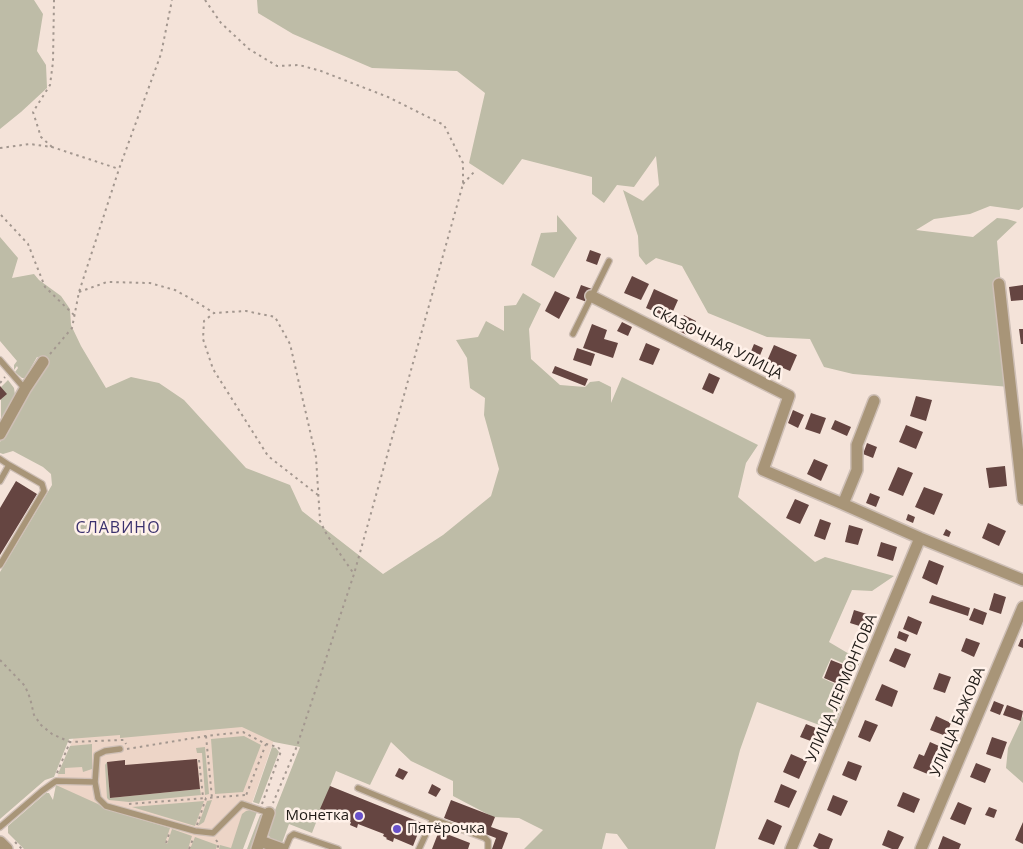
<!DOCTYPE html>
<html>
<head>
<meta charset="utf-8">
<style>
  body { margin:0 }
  canvas { display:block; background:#f4e3d9 }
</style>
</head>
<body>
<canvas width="1023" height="849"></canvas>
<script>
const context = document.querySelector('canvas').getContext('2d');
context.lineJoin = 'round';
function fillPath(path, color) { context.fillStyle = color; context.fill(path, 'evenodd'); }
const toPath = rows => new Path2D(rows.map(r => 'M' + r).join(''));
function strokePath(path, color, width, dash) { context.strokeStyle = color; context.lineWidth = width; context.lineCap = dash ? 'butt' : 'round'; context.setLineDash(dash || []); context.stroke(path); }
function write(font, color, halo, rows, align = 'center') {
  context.font = font + ' "Open Sans",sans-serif'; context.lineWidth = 5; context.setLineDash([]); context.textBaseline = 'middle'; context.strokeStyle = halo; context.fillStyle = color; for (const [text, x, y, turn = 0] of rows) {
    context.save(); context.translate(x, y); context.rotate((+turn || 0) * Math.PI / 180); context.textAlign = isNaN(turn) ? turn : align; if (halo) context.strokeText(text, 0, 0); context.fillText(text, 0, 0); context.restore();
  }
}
fillPath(toPath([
  [238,720,278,728,236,849,96,849,53,801,58,774,75,735]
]), '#edd5c7');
fillPath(toPath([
  [0,0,34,0,43,14,37,51,46,65,47,88,21,112,0,129],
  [257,0,1023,0,1023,207,1019,210,990,206,970,214,934,219,916,230,973,237,997,218,1007,219,1017,222,997,241,1010,387,853,374,824,367,810,339,767,337,708,313,682,266,656,258,646,265,639,256,638,236,623,190,643,201,659,185,656,156,634,187,617,185,604,203,592,194,592,177,522,159,503,185,469,163,485,93,457,71,372,68,293,34,258,13],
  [557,215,577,238,554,278,531,265,541,233,557,232],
  [0,237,18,258,12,278,34,274,39,280,61,296,70,309,71,325,81,346,106,388,131,377,159,383,184,400,246,468,290,485,302,511,383,574,443,535,491,496,499,469,484,415,485,398,470,388,467,358,456,340,478,337,486,321,504,331,504,306,516,305,523,293,541,304,529,329,531,359,560,385,585,387,590,382,599,381,611,387,611,403,622,377,758,445,746,463,738,497,815,562,825,557,894,576,872,591,852,590,829,642,861,661,856,669,831,658,822,678,848,690,833,730,757,702,740,750,715,849,628,849,617,834,606,833,602,849,524,849,543,830,519,818,493,817,453,796,453,781,411,761,391,742,370,785,336,771,312,833,289,824,282,843,271,839,269,836,268,828,300,747,274,742,242,727,120,738,120,735,69,739,54,777,45,780,0,819,0,572,52,485,51,474,43,467,13,451,3,454,0,453,0,442,47,362,37,357,25,378,22,378,15,372,18,368,17,366,14,370,14,365,17,361,0,341],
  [8,380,14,388,15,395,1,420,1,387],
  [1023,716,1023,783,1006,768,1008,748],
  [244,736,261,745,243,792,215,794,211,739],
  [92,744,92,769,83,772,82,767,65,768,65,774,58,774,70,746],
  [205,747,209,794,205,795,202,753,197,753,196,748],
  [272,747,276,748,279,752,259,804,253,802],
  [107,762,110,798,200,789,201,795,129,802,109,800,107,798,105,765],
  [56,785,98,804,105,809,170,828,165,843,166,843,167,844,172,829,192,836,188,849,24,849,8,833,8,826,46,793,49,793,53,800],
  [212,800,204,822,198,826,207,801],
  [204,801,195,826,132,807],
  [250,810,257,812,243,849,219,849,220,845,231,848,242,814,246,811],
  [260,815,263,815,253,849,247,849],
  [195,837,217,845,216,849,190,849]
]), '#bebca7');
fillPath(toPath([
  [590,250,601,254,597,265,586,261],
  [632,276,649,284,641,300,624,293],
  [581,285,592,289,587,302,576,298],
  [1023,285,1023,300,1011,301,1009,287],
  [654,289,678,300,670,318,646,308],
  [555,291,570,298,559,319,545,311],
  [684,315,696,321,689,336,677,330],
  [622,322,632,327,628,336,617,331],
  [592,324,607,330,604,339,618,343,613,358,583,348],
  [1019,329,1023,329,1023,344,1021,344],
  [646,343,660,349,653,365,639,360],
  [754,344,763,348,756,365,747,361],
  [774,345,797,355,790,371,767,361],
  [577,348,595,354,591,366,573,360],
  [555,366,588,379,585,386,552,373],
  [709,373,720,378,713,394,702,389],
  [0,386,7,394,0,400],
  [916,396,932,400,926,421,910,416],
  [793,410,804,415,798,428,788,423],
  [811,413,826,418,820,434,805,429],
  [835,420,851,427,847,436,831,429],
  [906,425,923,432,916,449,899,442],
  [867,443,877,447,873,458,863,454],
  [814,459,828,465,821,481,807,474],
  [1005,466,1007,486,989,488,986,468],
  [898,467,913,473,903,496,888,490],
  [16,481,37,494,0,555,0,508],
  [924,487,943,494,934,515,915,507],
  [870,493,880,497,876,507,866,503],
  [795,499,809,505,800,524,786,518],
  [908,514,915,517,913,523,906,520],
  [820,519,831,523,825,540,814,536],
  [988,523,1006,531,999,546,982,538],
  [849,525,863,529,858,545,845,542],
  [946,529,951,532,949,537,943,535],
  [881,542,897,547,893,561,877,556],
  [929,560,944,566,937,585,922,578],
  [994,593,1006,597,1001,614,989,610],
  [932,595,970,608,968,616,929,603],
  [974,608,987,613,983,625,969,620],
  [854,610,870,615,866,628,850,623],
  [908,616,922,622,917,635,903,629],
  [899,631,909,635,906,642,897,638],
  [966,638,980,643,974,657,961,651],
  [1021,639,1023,639,1023,648,1018,646],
  [895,648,911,654,905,668,889,661],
  [831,660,846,666,838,684,824,678],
  [939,673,951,677,945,693,933,689],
  [882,684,898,691,892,707,875,700],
  [994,701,1004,705,1000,715,990,711],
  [1007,705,1023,711,1021,721,1003,715],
  [936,716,951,723,946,736,930,730],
  [865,720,878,725,870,742,858,737],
  [806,724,821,730,816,743,800,737],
  [992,737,1007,742,1001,759,986,754],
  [930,742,939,746,933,760,936,761,930,775,913,768,919,754,924,756],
  [791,754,807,761,799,779,783,772],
  [197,759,200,789,110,798,107,762,125,760,125,765],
  [848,761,862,766,856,781,842,775],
  [976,763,991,769,985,783,970,777],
  [399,768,408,772,403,780,395,776],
  [432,784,441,789,436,797,428,793],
  [781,784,797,791,789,808,774,802],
  [330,786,422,823,413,846,394,838,393,842,386,839,387,838,383,836,384,834,358,824,357,828,350,825,351,822,331,814,330,817,323,814,324,811,320,809],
  [903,792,920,799,914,813,897,806],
  [833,795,848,801,841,816,827,810],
  [451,800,495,817,491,827,508,833,502,849,492,849,496,838,444,818],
  [958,802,972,808,965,825,950,819],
  [989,807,997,810,994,818,985,815],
  [767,819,782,826,774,845,758,839],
  [1023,822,1023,844,1015,840],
  [888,830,904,837,898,849,892,849,882,845],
  [439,831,470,843,468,849,432,849],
  [819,833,833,839,829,849,819,849,813,846],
  [943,836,961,844,959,849,938,849]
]), '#654541');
const service = toPath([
  [573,334,609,261],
  [0,360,25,389],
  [0,459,9,465,0,481],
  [0,565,44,491,42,484,9,465],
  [120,749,105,751,97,755,95,782,98,798,106,806,195,831,213,833,242,804,269,813],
  [358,788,433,819,419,849],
  [433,819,485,838,488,841,488,849],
  [0,827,42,791,56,781,95,782],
  [285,849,290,837,294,834,338,849]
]);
const minor = toPath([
  [999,284,1023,499],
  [591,296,789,396,763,470,843,504],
  [874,401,857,445,857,470,843,504,920,538,1023,580],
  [0,434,25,389,43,362],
  [260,841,282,849],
  [0,842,7,849],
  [257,849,269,813],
  [791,849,920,538],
  [921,849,1023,607]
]);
strokePath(service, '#cebfb6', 8);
strokePath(minor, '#cebfb6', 14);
strokePath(toPath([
  [205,0,221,23,249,49,277,66,299,65,321,71,388,97,444,125,463,163,463,184,354,574,297,746,273,803],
  [52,147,41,137,33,112,50,85,53,62,54,0],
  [0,148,30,144,52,147,119,169],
  [463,184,474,172],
  [1,215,28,244,45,287,74,315],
  [79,292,107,282,150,283,175,290,195,301,214,313],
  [50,354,72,328,79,292,119,169,161,54,172,0],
  [0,383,5,377],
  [318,495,268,456,213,369,203,339,204,321,214,313,246,311,275,317,290,344,316,457,320,521,327,535,354,574],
  [0,660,25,686,30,698,34,715,41,725,52,734,70,742],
  [206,736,212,798],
  [127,749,206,736,243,732,266,744,245,798],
  [199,760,203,797],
  [57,773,70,742,124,740,126,744],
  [129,804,206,798],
  [262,804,281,751,278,747,266,744],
  [197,825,206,798,246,795],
  [216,840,219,844,217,849],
  [15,842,22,849],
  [166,843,170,831],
  [189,849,193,839]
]), '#a3978f', 2, [2.5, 4]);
strokePath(service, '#a89578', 5.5);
strokePath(minor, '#a89578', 11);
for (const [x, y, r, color] of [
  [359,816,5,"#6851ca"],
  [397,829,5,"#6851ca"]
]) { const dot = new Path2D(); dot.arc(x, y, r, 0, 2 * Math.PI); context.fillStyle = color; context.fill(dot); strokePath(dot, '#fff1e9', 2); }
write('15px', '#1f1a16', '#fff1e9', [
  ["СКАЗОЧНАЯ УЛИЦА",717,343,27],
  ["УЛИЦА ЛЕРМОНТОВА",842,688,-67],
  ["УЛИЦА БАЖОВА",958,722,-67]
]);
write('15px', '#1f1a16', '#fff1e9', [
  ["Монетка",349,816],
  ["Пятёрочка",407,829,"left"]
], 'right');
context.letterSpacing = '1px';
write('16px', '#3b326e', '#fff1e9', [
  ["СЛАВИНО",118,528]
]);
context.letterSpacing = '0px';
</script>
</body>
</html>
